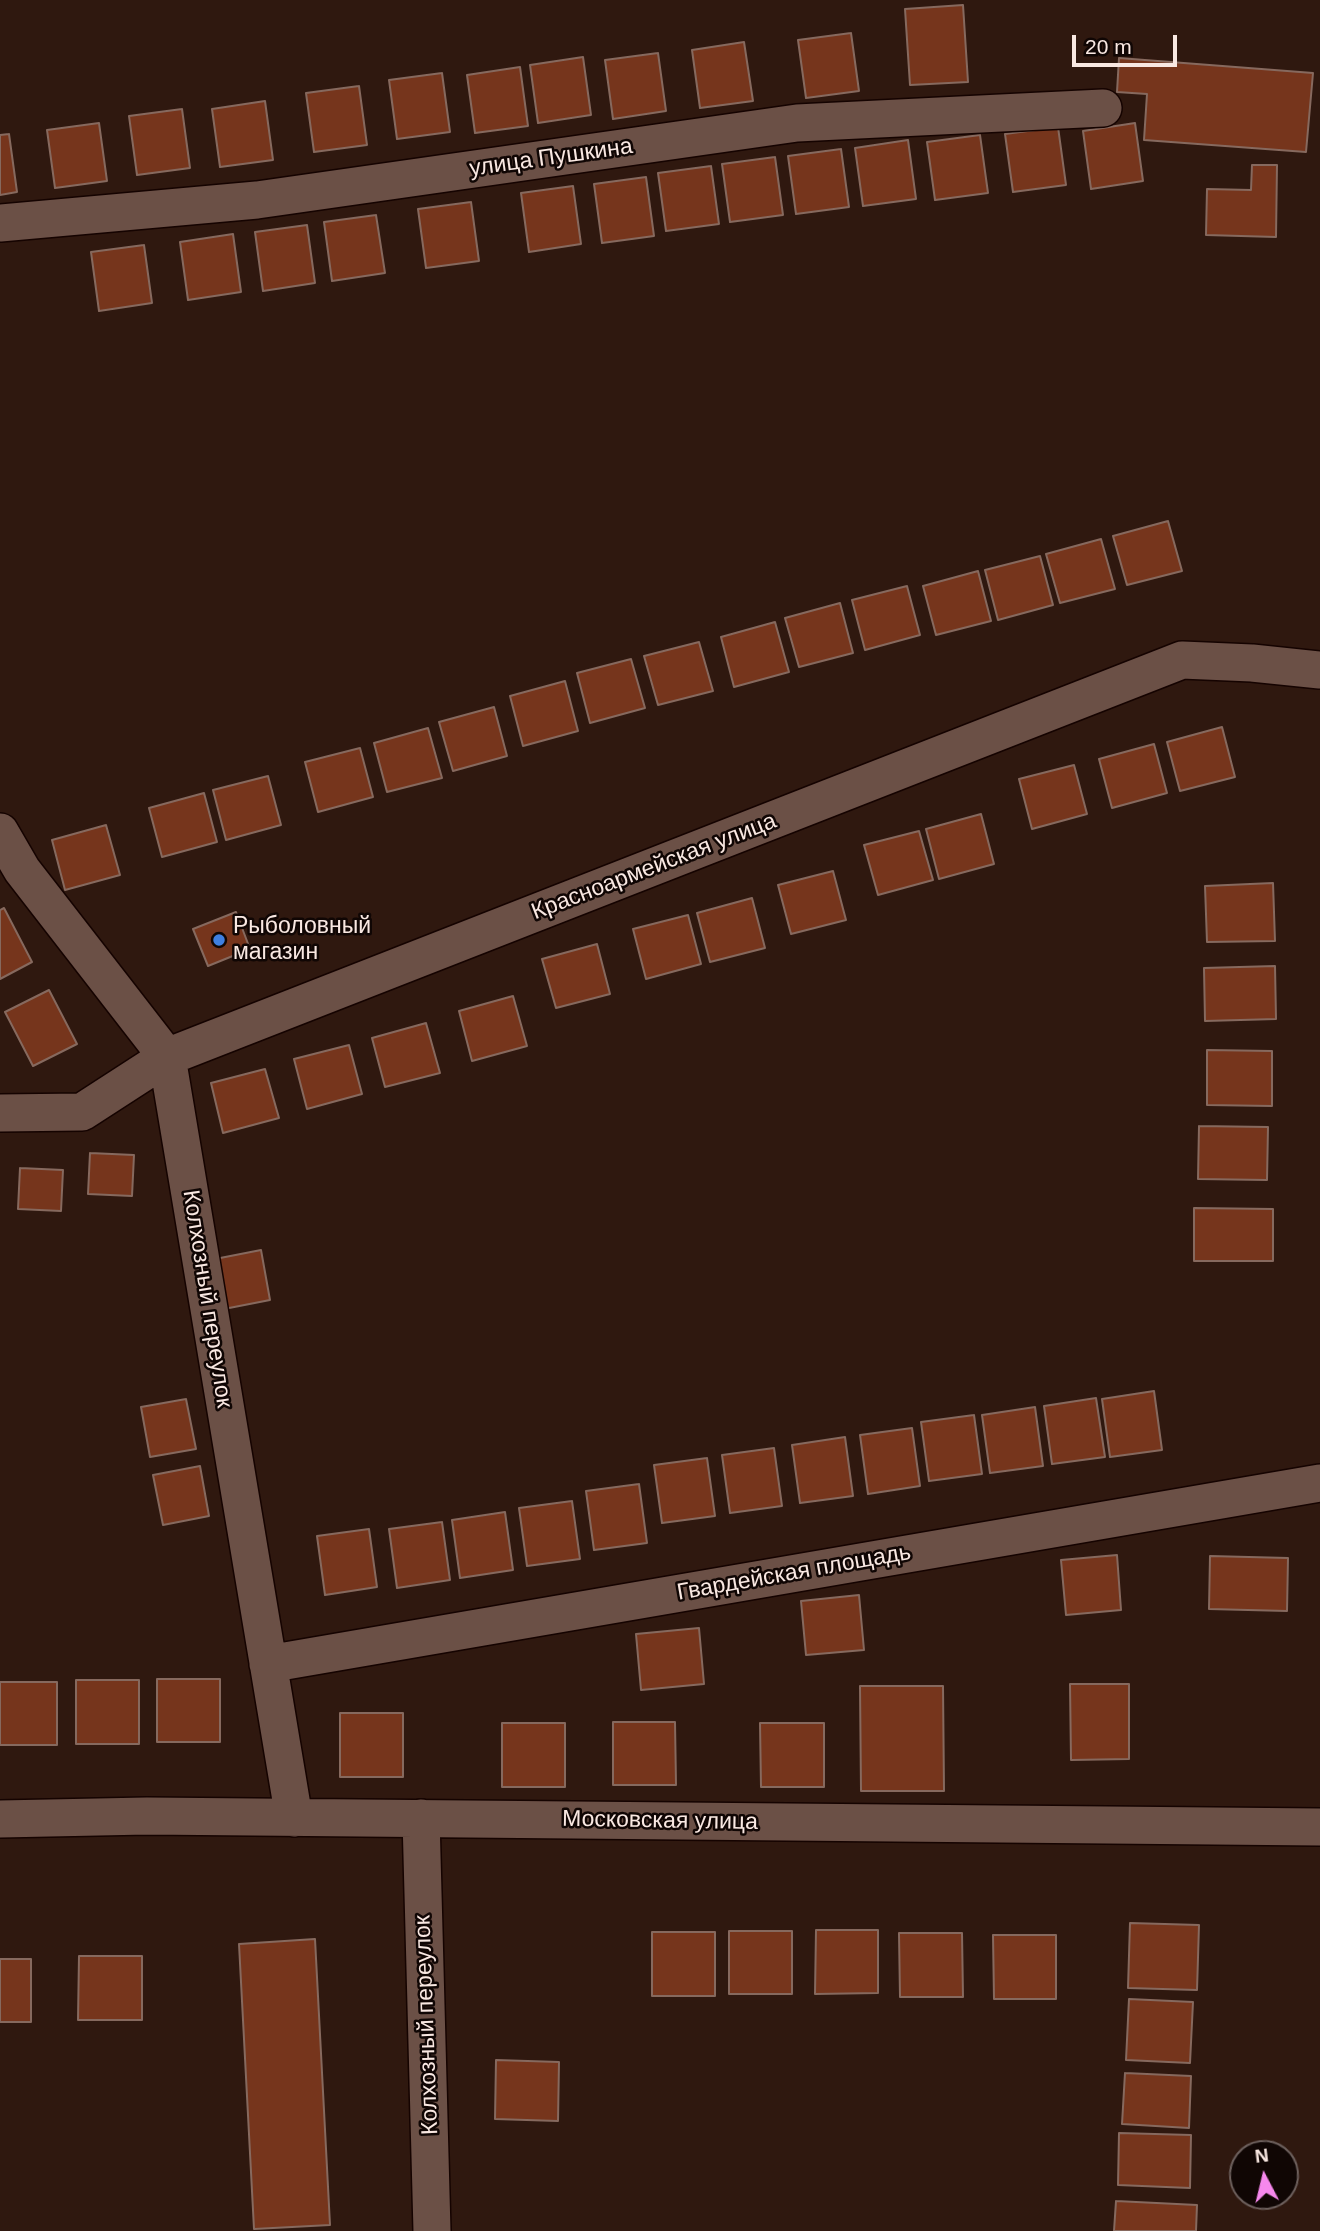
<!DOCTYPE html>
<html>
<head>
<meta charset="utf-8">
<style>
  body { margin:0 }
  #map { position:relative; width:1320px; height:2231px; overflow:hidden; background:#2f180f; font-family:Arial,sans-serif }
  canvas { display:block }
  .north { position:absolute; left:1229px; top:2140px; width:70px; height:70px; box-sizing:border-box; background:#100604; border:2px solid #6d605d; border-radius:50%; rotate:353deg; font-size:19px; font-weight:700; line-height:28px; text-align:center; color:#f9e8e2 }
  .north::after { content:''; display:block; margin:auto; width:24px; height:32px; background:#f688ed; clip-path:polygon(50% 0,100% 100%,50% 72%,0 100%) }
  .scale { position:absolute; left:1072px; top:35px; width:105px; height:32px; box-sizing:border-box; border:4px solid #f9e8e2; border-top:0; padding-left:9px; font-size:21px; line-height:24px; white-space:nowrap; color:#f9e8e2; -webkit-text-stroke:5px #100604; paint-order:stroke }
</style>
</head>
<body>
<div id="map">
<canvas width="1320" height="2231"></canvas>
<div class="north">N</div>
<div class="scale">20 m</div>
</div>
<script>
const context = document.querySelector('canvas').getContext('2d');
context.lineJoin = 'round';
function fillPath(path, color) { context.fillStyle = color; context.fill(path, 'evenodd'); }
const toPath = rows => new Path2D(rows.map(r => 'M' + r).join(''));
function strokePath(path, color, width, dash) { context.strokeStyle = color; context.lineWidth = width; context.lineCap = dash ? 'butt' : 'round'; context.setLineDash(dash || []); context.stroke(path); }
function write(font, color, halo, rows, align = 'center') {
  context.font = font + ' Arial,sans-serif'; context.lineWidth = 5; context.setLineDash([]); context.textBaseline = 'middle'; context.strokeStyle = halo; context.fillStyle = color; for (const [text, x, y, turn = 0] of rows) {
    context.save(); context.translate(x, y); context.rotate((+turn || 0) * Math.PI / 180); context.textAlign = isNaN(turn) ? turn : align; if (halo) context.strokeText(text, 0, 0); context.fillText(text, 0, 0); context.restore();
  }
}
const building = toPath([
  [963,5,968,82,910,85,905,9,963,5],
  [851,33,859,91,806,98,798,40,851,33],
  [744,42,753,101,700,108,692,50,744,42],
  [658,53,666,111,613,119,605,60,658,53],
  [583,57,591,115,538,123,530,65,583,57],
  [1119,58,1313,73,1306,152,1144,140,1147,94,1117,92,1119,58],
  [520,67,528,126,475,133,467,75,520,67],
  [442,73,450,132,397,139,389,80,442,73],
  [359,86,367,145,314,152,306,93,359,86],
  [265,101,273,160,220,167,212,109,265,101],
  [182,109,190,168,137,175,129,116,182,109],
  [99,123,107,181,55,188,47,130,99,123],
  [1135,123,1143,181,1091,189,1083,131,1135,123],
  [1058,127,1066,185,1013,192,1005,134,1058,127],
  [9,134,17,192,0,195,0,135,9,134],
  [980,135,988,193,935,200,927,142,980,135],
  [908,140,916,199,863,206,855,148,908,140],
  [841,149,849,207,796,214,788,156,841,149],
  [775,157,783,215,730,222,722,164,775,157],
  [1252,165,1277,165,1276,237,1206,235,1207,189,1251,190,1252,165],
  [711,166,719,224,666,231,658,173,711,166],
  [646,177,654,236,602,243,594,184,646,177],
  [573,186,581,244,529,252,521,193,573,186],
  [471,202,479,261,426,268,418,209,471,202],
  [376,215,385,273,332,281,324,222,376,215],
  [307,225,315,283,263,291,255,232,307,225],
  [233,234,241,292,188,300,180,242,233,234],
  [144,245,152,303,99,311,91,252,144,245],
  [1168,521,1182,571,1127,585,1113,536,1168,521],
  [1101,539,1115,589,1060,603,1046,554,1101,539],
  [1040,556,1053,605,998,620,985,570,1040,556],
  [978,571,991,621,936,635,923,586,978,571],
  [907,586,920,635,865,650,852,600,907,586],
  [840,603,853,653,799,667,785,618,840,603],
  [775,622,789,672,734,687,721,637,775,622],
  [699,642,713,691,658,705,644,656,699,642],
  [631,659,645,708,590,723,577,673,631,659],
  [565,681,578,731,523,746,510,696,565,681],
  [494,707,507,756,453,771,439,722,494,707],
  [1222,727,1235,777,1180,791,1167,742,1222,727],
  [428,728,442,778,387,792,374,743,428,728],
  [1154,744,1167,793,1112,808,1099,759,1154,744],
  [360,748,373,797,318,812,305,762,360,748],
  [1074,765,1087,814,1032,829,1019,779,1074,765],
  [268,776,281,825,226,840,213,790,268,776],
  [204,793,217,842,162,857,149,808,204,793],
  [981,814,994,864,939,879,926,829,981,814],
  [106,825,120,875,65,890,52,840,106,825],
  [919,831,933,880,878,895,864,845,919,831],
  [833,871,846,920,791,934,778,885,833,871],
  [1273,883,1275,941,1207,942,1205,886,1273,883],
  [752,898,765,948,710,962,697,913,752,898],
  [4,908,32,962,0,979,0,910,4,908],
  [236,912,250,949,208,966,193,929,236,912],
  [688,915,701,964,646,979,633,929,688,915],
  [597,944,610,994,556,1008,542,959,597,944],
  [1275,966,1276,1019,1205,1021,1204,968,1275,966],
  [49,990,77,1044,33,1066,5,1012,49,990],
  [513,996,527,1046,472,1061,459,1011,513,996],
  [426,1023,440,1073,385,1087,372,1038,426,1023],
  [349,1045,362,1094,307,1109,294,1059,349,1045],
  [1207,1050,1272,1051,1272,1106,1207,1105,1207,1050],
  [265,1069,279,1118,223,1133,211,1083,265,1069],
  [1199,1126,1268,1127,1267,1180,1198,1179,1199,1126],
  [90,1153,134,1155,132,1196,88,1194,90,1153],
  [20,1168,63,1170,61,1211,18,1209,20,1168],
  [1194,1208,1273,1209,1273,1261,1194,1261,1194,1208],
  [261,1250,270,1300,224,1309,215,1259,261,1250],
  [1154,1391,1162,1450,1110,1457,1102,1399,1154,1391],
  [1096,1398,1105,1457,1052,1464,1044,1406,1096,1398],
  [186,1399,196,1449,150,1457,141,1407,186,1399],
  [1035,1407,1043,1466,990,1473,982,1415,1035,1407],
  [974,1415,982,1474,929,1481,921,1422,974,1415],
  [912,1428,920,1486,868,1494,860,1435,912,1428],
  [845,1437,853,1496,800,1503,792,1445,845,1437],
  [774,1448,782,1506,730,1513,722,1455,774,1448],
  [707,1458,715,1516,662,1523,654,1465,707,1458],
  [200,1466,209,1516,163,1525,153,1475,200,1466],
  [639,1484,647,1543,594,1550,586,1491,639,1484],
  [572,1501,580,1559,527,1566,519,1508,572,1501],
  [505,1512,513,1570,460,1578,452,1520,505,1512],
  [442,1522,450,1580,397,1588,389,1529,442,1522],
  [369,1529,377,1587,325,1595,317,1536,369,1529],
  [1117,1555,1121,1610,1066,1615,1061,1560,1117,1555],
  [1210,1556,1288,1558,1287,1611,1209,1609,1210,1556],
  [859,1595,864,1650,806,1655,801,1601,859,1595],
  [699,1628,704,1684,641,1690,636,1634,699,1628],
  [157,1679,220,1679,220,1742,157,1742,157,1679],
  [76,1680,139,1680,139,1744,76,1744,76,1680],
  [0,1682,57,1682,57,1745,0,1745,0,1682],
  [1070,1684,1129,1684,1129,1759,1071,1760,1070,1684],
  [860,1686,943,1686,944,1791,861,1791,860,1686],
  [340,1713,403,1713,403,1777,340,1777,340,1713],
  [613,1722,675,1722,676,1785,613,1785,613,1722],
  [502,1723,565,1723,565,1787,502,1787,502,1723],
  [760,1723,824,1723,824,1787,761,1787,760,1723],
  [1130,1923,1199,1925,1197,1990,1128,1988,1130,1923],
  [816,1930,878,1930,878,1993,815,1994,816,1930],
  [729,1931,792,1931,792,1994,729,1994,729,1931],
  [652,1932,715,1932,715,1996,652,1996,652,1932],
  [899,1933,962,1933,963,1997,900,1997,899,1933],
  [993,1935,1056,1935,1056,1999,994,1999,993,1935],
  [315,1939,330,2225,254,2229,239,1944,315,1939],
  [79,1956,142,1956,142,2020,78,2020,79,1956],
  [0,1959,31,1959,31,2022,0,2022,0,1959],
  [1129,1999,1193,2002,1190,2063,1126,2060,1129,1999],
  [496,2060,559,2062,558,2121,495,2119,496,2060],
  [1125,2073,1191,2076,1189,2128,1122,2124,1125,2073],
  [1119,2133,1191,2135,1190,2188,1118,2185,1119,2133],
  [1116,2201,1197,2205,1196,2231,1114,2231,1116,2201]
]);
fillPath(building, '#76351c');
strokePath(building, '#86695e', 2);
const street = toPath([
  [0,223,257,200,797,123,1103,108],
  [0,832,22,870,167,1057,294,1818],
  [0,1113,82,1112,167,1057,1182,660,1252,663,1320,670],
  [268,1664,1320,1483],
  [421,1818,432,2231],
  [0,1819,147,1816,1320,1827]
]);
strokePath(street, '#150300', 40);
strokePath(street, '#6b5046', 37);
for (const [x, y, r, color] of [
  [219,940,7,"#3f7fe0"]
]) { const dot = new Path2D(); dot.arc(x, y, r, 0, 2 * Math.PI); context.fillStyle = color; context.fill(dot); strokePath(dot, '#100604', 2.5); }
write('23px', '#f9e8e2', '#100604', [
  ["улица Пушкина",551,158,-8],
  ["Красноармейская улица",654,867,-21],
  ["Колхозный переулок",207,1299,81],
  ["Гвардейская площадь",794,1573,-10],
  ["Московская улица",660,1821,1],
  ["Колхозный переулок",427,2025,-92]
]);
write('23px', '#f9e8e2', '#100604', [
  ["Рыболовный",233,927],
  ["магазин",233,953]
], 'left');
</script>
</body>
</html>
